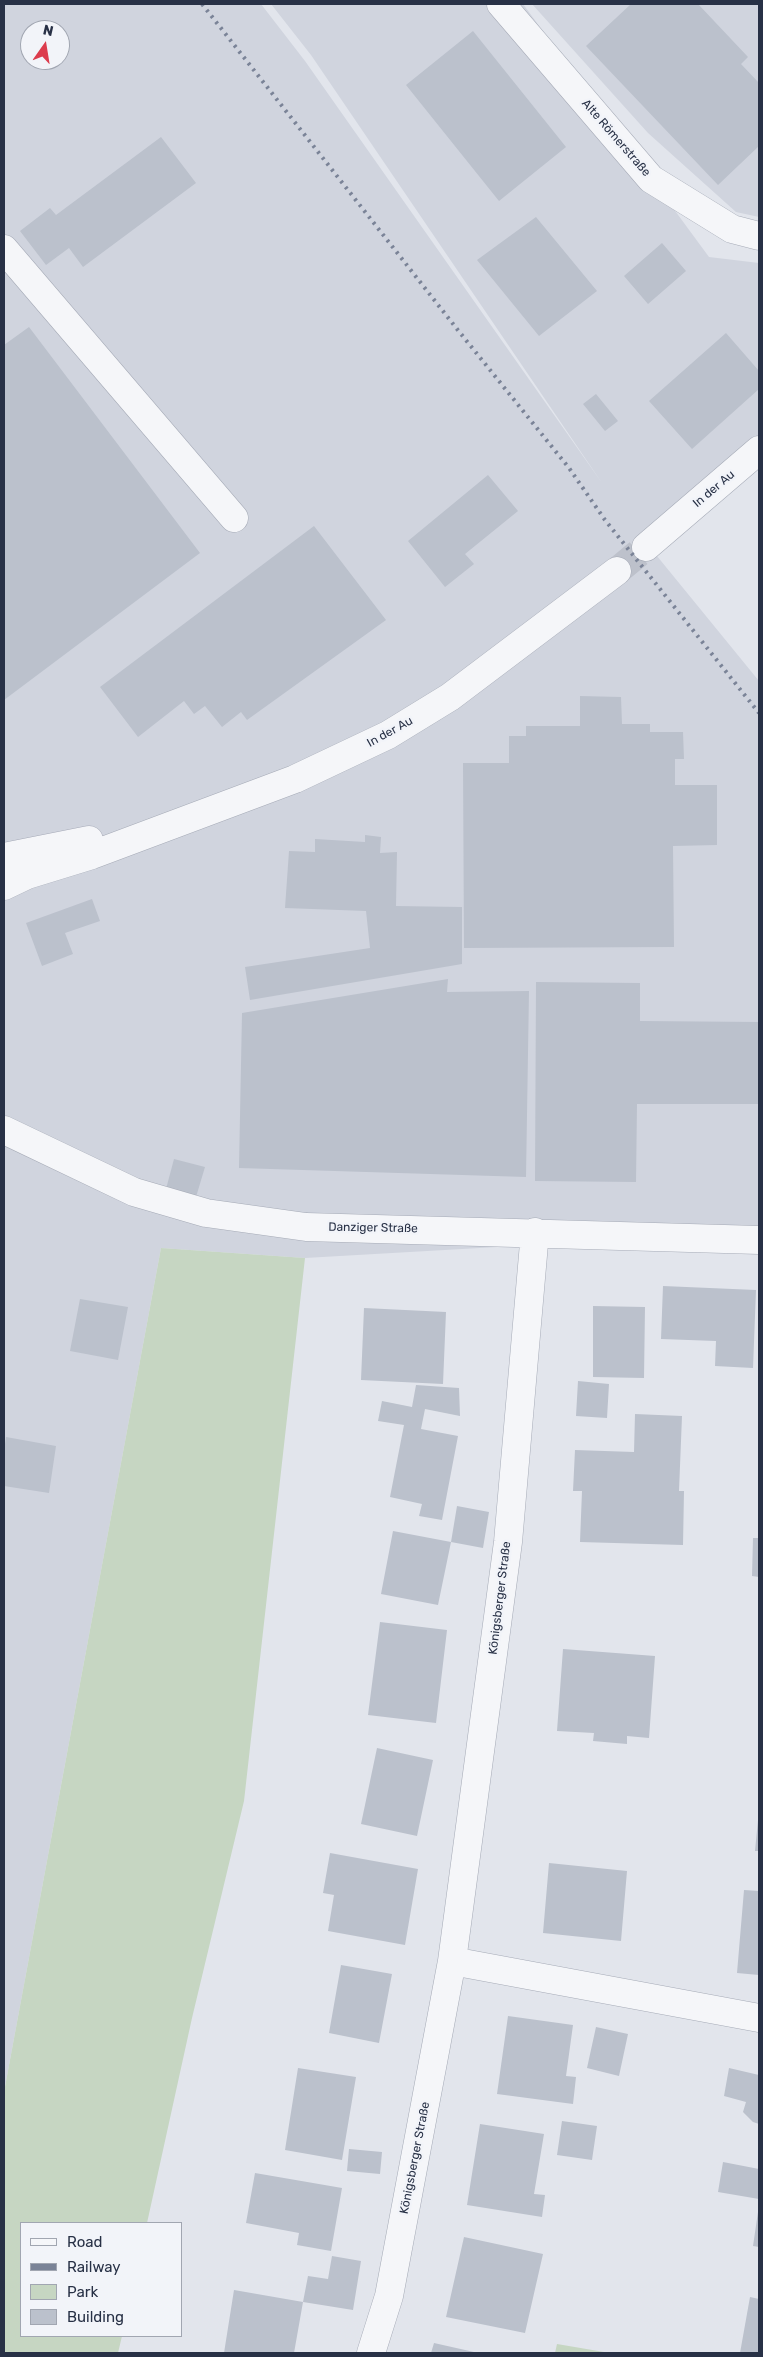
<!DOCTYPE html>
<html>
<head>
<meta charset="utf-8">
<style>
  body { margin:0 }
  #map { position:relative; width:763px; height:2357px; overflow:hidden; background:#e2e5ec; font-family:Rubik,sans-serif }
  canvas { display:block }
  .frame { position:absolute; inset:0; border:5px solid #283146; pointer-events:none }
  .legend { position:absolute; left:20px; top:2222px; width:162px; height:115px; box-sizing:border-box; background:#f2f4f9; border:1px solid #a1a6b1; margin:0; padding:6px 9px; list-style:none; font-size:15px; color:#283146 }
  .legend li { display:flex; align-items:center; gap:10px; height:25px }
  .legend b { width:25px; border:1px solid #a1a6b1 }
  .north { position:absolute; left:20px; top:20px; width:50px; height:50px; box-sizing:border-box; background:#f2f4f9; border:1px solid #a1a6b1; border-radius:50%; rotate:13deg; font-size:14px; font-weight:700; line-height:20px; text-align:center; color:#283146 }
  .north::after { content:''; display:block; margin:auto; width:18px; height:22px; background:#dc3c4d; clip-path:polygon(50% 0,100% 100%,50% 72%,0 100%) }
</style>
</head>
<body>
<div id="map">
<canvas width="763" height="2357"></canvas>
<div class="frame"></div>
<ul class="legend">
<li><b style="height:6px;background:#f5f6f9"></b>Road</li>
<li><b style="height:6px;background:#7a8397"></b>Railway</li>
<li><b style="height:14px;background:#c6d6c2"></b>Park</li>
<li><b style="height:14px;background:#bbc1cc"></b>Building</li>
</ul>
<div class="north">N</div>
</div>
<script>
const context = document.querySelector('canvas').getContext('2d');
context.lineJoin = 'round';
function fillPath(path, color) { context.fillStyle = color; context.fill(path, 'evenodd'); }
const toPath = rows => new Path2D(rows.map(r => 'M' + r).join(''));
function strokePath(path, color, width, dash) { context.strokeStyle = color; context.lineWidth = width; context.lineCap = dash ? 'butt' : 'round'; context.setLineDash(dash || []); context.stroke(path); }
function write(font, color, halo, rows, align = 'center') {
  context.font = font + ' Rubik,sans-serif'; context.lineWidth = 5; context.setLineDash([]); context.textBaseline = 'middle'; context.strokeStyle = halo; context.fillStyle = color; for (const [text, x, y, turn = 0] of rows) {
    context.save(); context.translate(x, y); context.rotate((+turn || 0) * Math.PI / 180); context.textAlign = isNaN(turn) ? turn : align; if (halo) context.strokeText(text, 0, 0); context.fillText(text, 0, 0); context.restore();
  }
}
fillPath(toPath([
  [4,4,261,4,305,61,602,483,311,55,271,4,523,4,709,257,759,263,759,450,648,545,759,681,759,1232,305,1258,161,1248,4,2092],
  [30,30,60,30,60,60,30,60],
  [532,4,759,4,759,217,736,212,648,133]
]), '#d0d4de');
fillPath(toPath([
  [161,1248,305,1258,244,1801,192,2018,147,2223,21,2223,21,2336,122,2336,118,2353,4,2353,4,2092],
  [557,2344,610,2353,555,2353]
]), '#c6d6c2');
fillPath(toPath([
  [631,4,698,4,748,57,741,64,759,83,759,146,718,185,586,46],
  [473,31,566,147,499,201,406,85],
  [161,137,196,183,83,267,69,248,46,265,20,231,50,208,56,215],
  [536,217,597,291,539,336,477,260],
  [662,243,686,271,648,304,624,276],
  [29,327,200,553,4,700,4,345],
  [726,333,759,371,759,389,692,449,649,401],
  [596,394,618,421,605,431,583,404],
  [488,475,518,511,465,554,474,564,445,587,408,541],
  [314,526,386,620,247,720,241,712,222,727,205,706,194,714,184,701,138,737,100,687],
  [580,696,621,697,622,724,650,724,650,732,683,732,684,759,675,759,675,785,717,785,717,845,673,846,674,947,464,948,463,763,509,763,509,736,526,736,526,726,580,726],
  [365,835,381,837,380,853,397,852,396,906,462,907,462,964,250,1000,245,967,370,948,366,911,285,908,289,851,315,852,315,839,365,842],
  [92,899,100,921,65,933,73,954,42,966,26,923],
  [448,979,447,992,529,991,526,1177,239,1168,242,1013],
  [536,982,640,983,640,1021,759,1022,759,1104,637,1104,636,1182,535,1181],
  [174,1159,205,1167,196,1197,166,1189],
  [663,1286,756,1290,753,1368,715,1366,716,1341,661,1339],
  [80,1299,128,1307,118,1360,70,1351],
  [593,1306,645,1307,644,1378,593,1377],
  [364,1308,446,1312,443,1384,361,1380],
  [578,1381,609,1384,607,1418,576,1416],
  [416,1385,459,1388,460,1416,425,1409,421,1429,458,1436,442,1520,419,1516,422,1504,390,1497,404,1425,378,1421,382,1401,412,1407],
  [635,1414,682,1416,679,1491,684,1491,683,1545,580,1542,582,1491,573,1491,575,1450,634,1452],
  [6,1437,56,1446,49,1493,4,1486,4,1451],
  [457,1506,489,1512,483,1548,451,1542],
  [393,1531,451,1542,438,1605,381,1594],
  [753,1538,759,1538,759,1577,752,1576],
  [380,1622,447,1630,436,1723,368,1715],
  [563,1649,655,1656,649,1738,627,1736,627,1744,593,1741,594,1733,557,1731],
  [377,1748,433,1760,417,1836,361,1824],
  [758,1820,759,1820,759,1851,755,1851],
  [330,1853,418,1869,405,1945,328,1931,334,1895,323,1893],
  [549,1863,627,1871,621,1941,543,1933],
  [744,1890,759,1891,759,1975,737,1973],
  [341,1965,392,1974,379,2043,329,2033],
  [508,2016,573,2025,566,2076,576,2077,573,2104,497,2094],
  [596,2027,628,2034,619,2076,587,2068],
  [298,2068,356,2077,342,2160,285,2150],
  [729,2068,759,2075,759,2124,753,2122,743,2112,746,2102,724,2096],
  [562,2121,597,2126,592,2160,557,2155],
  [480,2124,544,2134,534,2194,545,2195,542,2217,467,2205],
  [349,2149,382,2152,380,2174,347,2171],
  [723,2162,759,2169,759,2199,718,2192],
  [255,2173,342,2188,331,2251,297,2245,299,2233,246,2223],
  [758,2212,759,2212,759,2247,753,2246],
  [464,2237,543,2254,525,2333,446,2317],
  [332,2256,361,2261,353,2310,303,2302,308,2276,328,2279],
  [234,2290,303,2302,294,2353,224,2353],
  [750,2297,759,2299,759,2353,740,2353],
  [434,2343,474,2352,473,2353,431,2353]
]), '#bbc1cc');
strokePath(toPath([
  [617,571,646,547]
]), '#bdc1cb', 28, [28, 14]);
const minor = toPath([
  [501,4,651,179,732,229,759,236],
  [4,249,234,518],
  [646,547,759,450],
  [4,857,89,840],
  [4,886,27,875,92,855,295,779,388,735,450,697,617,571],
  [4,1130,134,1192,206,1213,306,1227,759,1240],
  [452,1961,759,2018],
  [371,2353,389,2296,452,1961,508,1542,535,1232]
]);
strokePath(minor, '#a6abb7', 29);
strokePath(minor, '#f5f6f9', 28);
strokePath(toPath([
  [202,4,457,329,569,468,605,520,759,713]
]), '#7a8397', 4, [2.5, 5]);
write('12px', '#283146', '#f2f4f9', [
  ["Alte Römerstraße",616,138,49],
  ["In der Au",714,489,-40],
  ["In der Au",390,732,-29],
  ["Danziger Straße",373,1228,1],
  ["Königsberger Straße",500,1598,-83],
  ["Königsberger Straße",415,2158,-79]
]);
</script>
</body>
</html>
